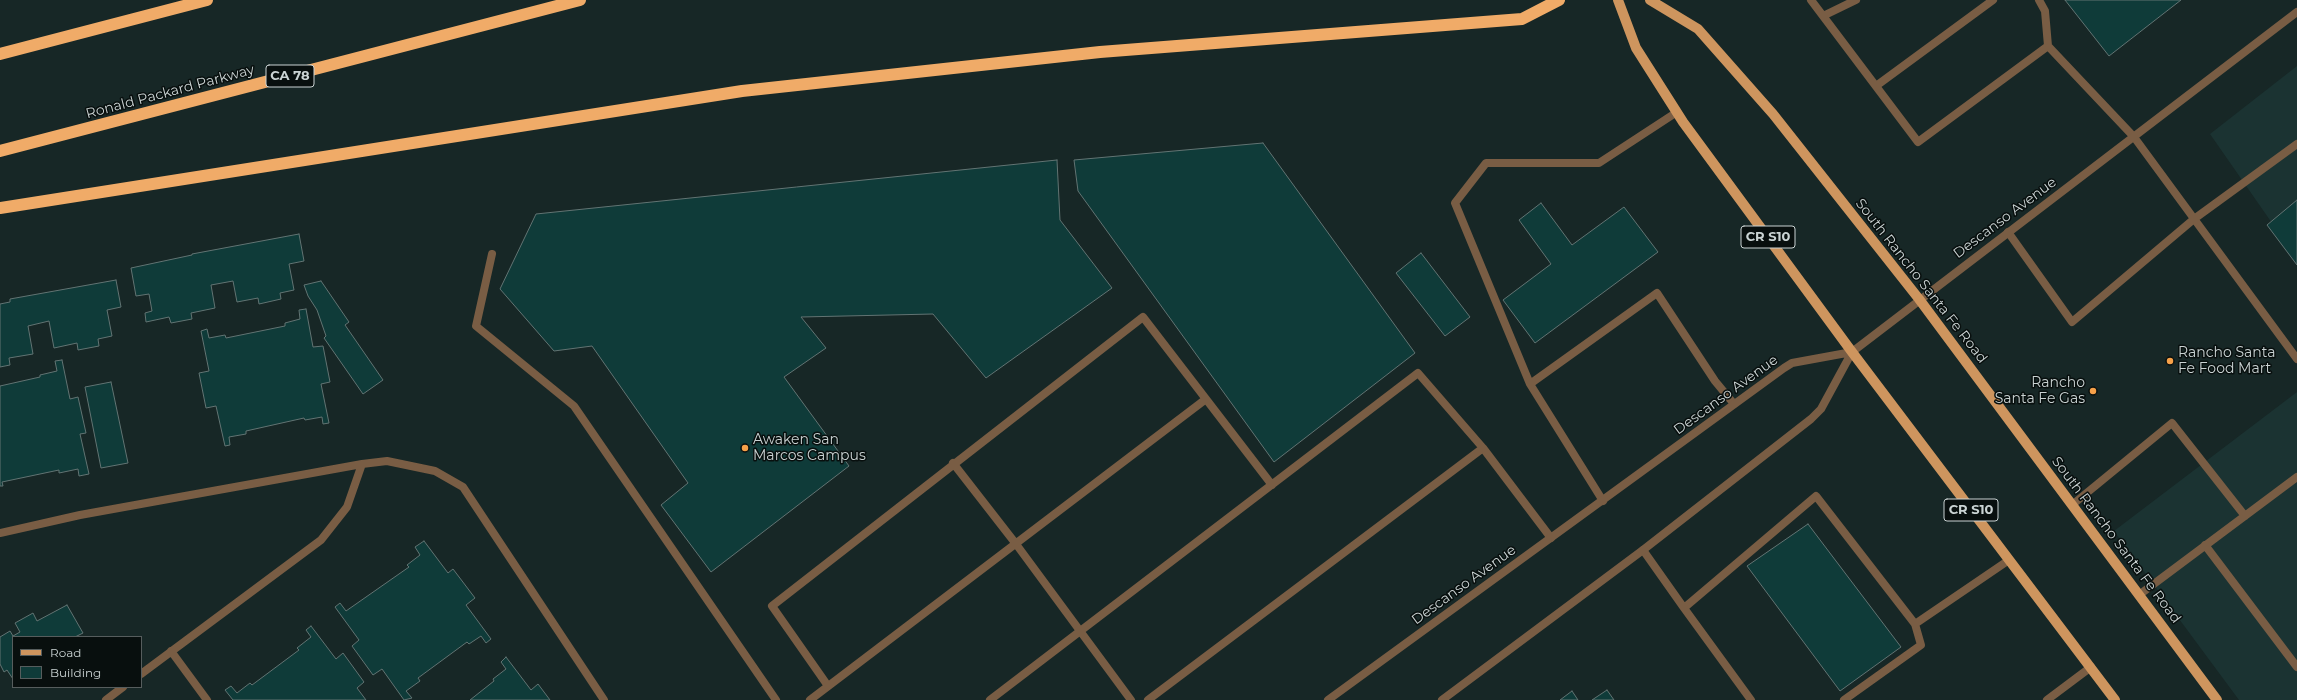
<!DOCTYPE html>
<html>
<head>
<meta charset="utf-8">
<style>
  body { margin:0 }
  #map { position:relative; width:2297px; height:700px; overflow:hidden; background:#172726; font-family:Montserrat,sans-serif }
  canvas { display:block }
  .legend { position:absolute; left:12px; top:636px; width:130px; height:52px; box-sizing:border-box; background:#080f0e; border:1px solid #565d5d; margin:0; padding:5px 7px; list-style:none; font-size:12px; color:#cad3d3 }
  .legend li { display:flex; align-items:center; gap:8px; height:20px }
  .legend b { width:20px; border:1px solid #565d5d }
</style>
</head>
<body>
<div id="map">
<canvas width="2297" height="700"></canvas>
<ul class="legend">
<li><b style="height:5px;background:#ce955e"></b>Road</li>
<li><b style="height:11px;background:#0f3b39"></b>Building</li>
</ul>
</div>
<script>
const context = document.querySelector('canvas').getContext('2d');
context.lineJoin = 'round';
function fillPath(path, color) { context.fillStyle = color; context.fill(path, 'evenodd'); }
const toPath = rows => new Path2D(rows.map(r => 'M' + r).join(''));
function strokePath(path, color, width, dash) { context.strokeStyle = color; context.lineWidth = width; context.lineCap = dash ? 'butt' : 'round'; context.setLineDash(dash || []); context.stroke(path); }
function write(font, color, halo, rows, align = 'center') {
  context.font = font + ' Montserrat,sans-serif'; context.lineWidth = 3; context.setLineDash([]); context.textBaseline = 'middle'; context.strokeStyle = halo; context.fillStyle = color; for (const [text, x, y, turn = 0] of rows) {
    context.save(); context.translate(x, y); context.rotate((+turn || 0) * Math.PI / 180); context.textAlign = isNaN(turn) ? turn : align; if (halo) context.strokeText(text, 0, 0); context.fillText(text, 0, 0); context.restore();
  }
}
fillPath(toPath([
  [2297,66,2297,259,2210,134],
  [2297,392,2297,700,2239,700,2114,531]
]), '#1b3332');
const building = toPath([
  [2065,0,2181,0,2109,56,2065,0],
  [1263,143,1415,353,1274,462,1078,191,1074,160,1263,143],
  [1057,160,1060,220,1112,288,986,378,933,314,801,317,826,348,784,377,849,466,711,572,661,505,688,483,592,346,554,351,500,289,536,214,1057,160],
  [2297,200,2297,265,2267,225,2297,200],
  [1541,203,1572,245,1624,207,1658,252,1535,343,1503,300,1551,264,1519,220,1541,203],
  [299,234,304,261,289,264,294,290,280,293,281,299,259,304,258,298,237,302,233,281,211,285,215,308,191,313,192,319,171,323,169,317,146,322,145,313,152,311,149,294,136,296,131,268,192,255,192,254,299,234],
  [1421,253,1470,317,1445,336,1396,273,1421,253],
  [116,280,121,307,107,310,112,336,98,339,99,346,78,350,77,343,54,348,49,321,28,326,33,354,9,358,10,365,0,367,0,304,10,302,10,299,116,280],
  [321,281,349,322,345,325,383,380,363,394,324,338,326,336,317,310,308,296,304,285,321,281],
  [306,309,313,347,323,346,330,382,321,384,329,423,323,424,322,417,305,420,304,418,246,431,246,434,229,437,230,445,225,446,216,406,206,408,199,373,209,371,201,331,207,329,209,338,225,335,226,338,285,326,285,323,300,319,299,310,306,309],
  [62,360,70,399,78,397,86,433,80,434,89,474,79,476,78,469,59,473,59,470,2,482,3,486,0,486,0,386,40,377,40,375,57,371,55,361,62,360],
  [111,382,128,463,101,468,85,387,111,382],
  [1808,524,1901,647,1840,691,1747,566,1808,524],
  [424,541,448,573,453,569,475,598,466,605,491,639,486,643,481,636,469,644,467,642,418,678,420,681,406,691,412,698,404,700,382,669,373,675,352,646,359,640,335,607,340,603,346,611,409,567,407,565,420,555,415,547,424,541],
  [67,605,83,633,75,637,13,637,13,679,7,670,4,672,0,664,0,637,10,631,13,636,20,632,15,623,33,613,37,621,67,605],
  [311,626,336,659,343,653,364,682,357,688,366,700,233,700,225,690,231,686,237,693,250,683,252,685,299,650,297,648,311,637,306,630,311,626],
  [506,657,531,690,538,684,550,700,470,700,494,681,493,679,506,669,501,662,506,657],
  [1607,690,1614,700,1592,700,1607,690],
  [1572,691,1578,700,1560,700,1572,691]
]);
fillPath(building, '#0f3b39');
strokePath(building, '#627473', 1);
strokePath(toPath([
  [1811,0,1918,142,2048,46,2134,137,2297,359],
  [2039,0,2045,11,2048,46],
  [1823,16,1856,0],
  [1876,86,1993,0],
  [2008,232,2072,322,2194,219,2297,144],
  [492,254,476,326,574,406,776,700],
  [1530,384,1455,203,1486,163,1599,163,1677,112],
  [953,463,1016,544,1131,700],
  [1603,501,1530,384,1657,293,1715,381,1734,404],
  [2072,505,2172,423,2245,516],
  [0,533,80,515,362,464],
  [2205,545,2297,667],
  [1643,550,1684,608,1816,496,1915,624,2009,560],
  [2139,595,2297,477],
  [1684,608,1751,700],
  [171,651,207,700],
  [141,674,321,540,347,507,362,464,387,461,435,471,463,487,604,700],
  [828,686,772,606,1143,317,1272,485],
  [106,700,123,687],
  [810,700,1206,399],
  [990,700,1418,373,1483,448],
  [1148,700,1483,448,1551,538],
  [1844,700,1921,645,1915,624],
  [2047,700,2091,667]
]), '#795d44', 8);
strokePath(toPath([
  [1328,700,1784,368,1792,363,1852,352,2297,12],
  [1442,700,1643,550,1811,419,1821,409,1852,352]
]), '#795d44', 8);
strokePath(toPath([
  [1618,0,1636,48,1683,122,1852,352,2115,700],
  [1650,0,1698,29,1773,114,1919,299,2217,700]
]), '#ce955e', 10);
strokePath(toPath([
  [0,54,207,0],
  [0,151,580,0],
  [0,208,742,91,1100,52,1522,19,1559,0]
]), '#f0ab68', 12);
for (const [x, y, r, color] of [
  [2170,361,4,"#f7a149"],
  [2093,391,4,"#f7a149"],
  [745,448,4,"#f7a149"]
]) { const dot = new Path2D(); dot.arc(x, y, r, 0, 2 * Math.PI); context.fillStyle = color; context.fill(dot); strokePath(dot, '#080f0e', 1.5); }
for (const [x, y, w] of [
  [290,76,48],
  [1768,237,54],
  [1971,510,54]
]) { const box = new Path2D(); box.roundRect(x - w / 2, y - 11, w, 22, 3); context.fillStyle = '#080f0e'; context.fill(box); strokePath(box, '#cad3d3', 1); }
write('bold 13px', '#cad3d3', null, [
  ["CA 78",290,76],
  ["CR S10",1768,237],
  ["CR S10",1971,510]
]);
write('14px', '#cad3d3', '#080f0e', [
  ["Ronald Packard Parkway",170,92,-15],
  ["Descanso Avenue",2005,218,-37],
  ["South Rancho Santa Fe Road",1921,281,52],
  ["Descanso Avenue",1726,395,-36],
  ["South Rancho Santa Fe Road",2116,540,53],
  ["Descanso Avenue",1464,585,-36]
]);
write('14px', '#cad3d3', '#080f0e', [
  ["Rancho Santa",2178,353],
  ["Fe Food Mart",2178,369],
  ["Rancho",2085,383,"right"],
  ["Santa Fe Gas",2085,399,"right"],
  ["Awaken San",753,440],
  ["Marcos Campus",753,456]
], 'left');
</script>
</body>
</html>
